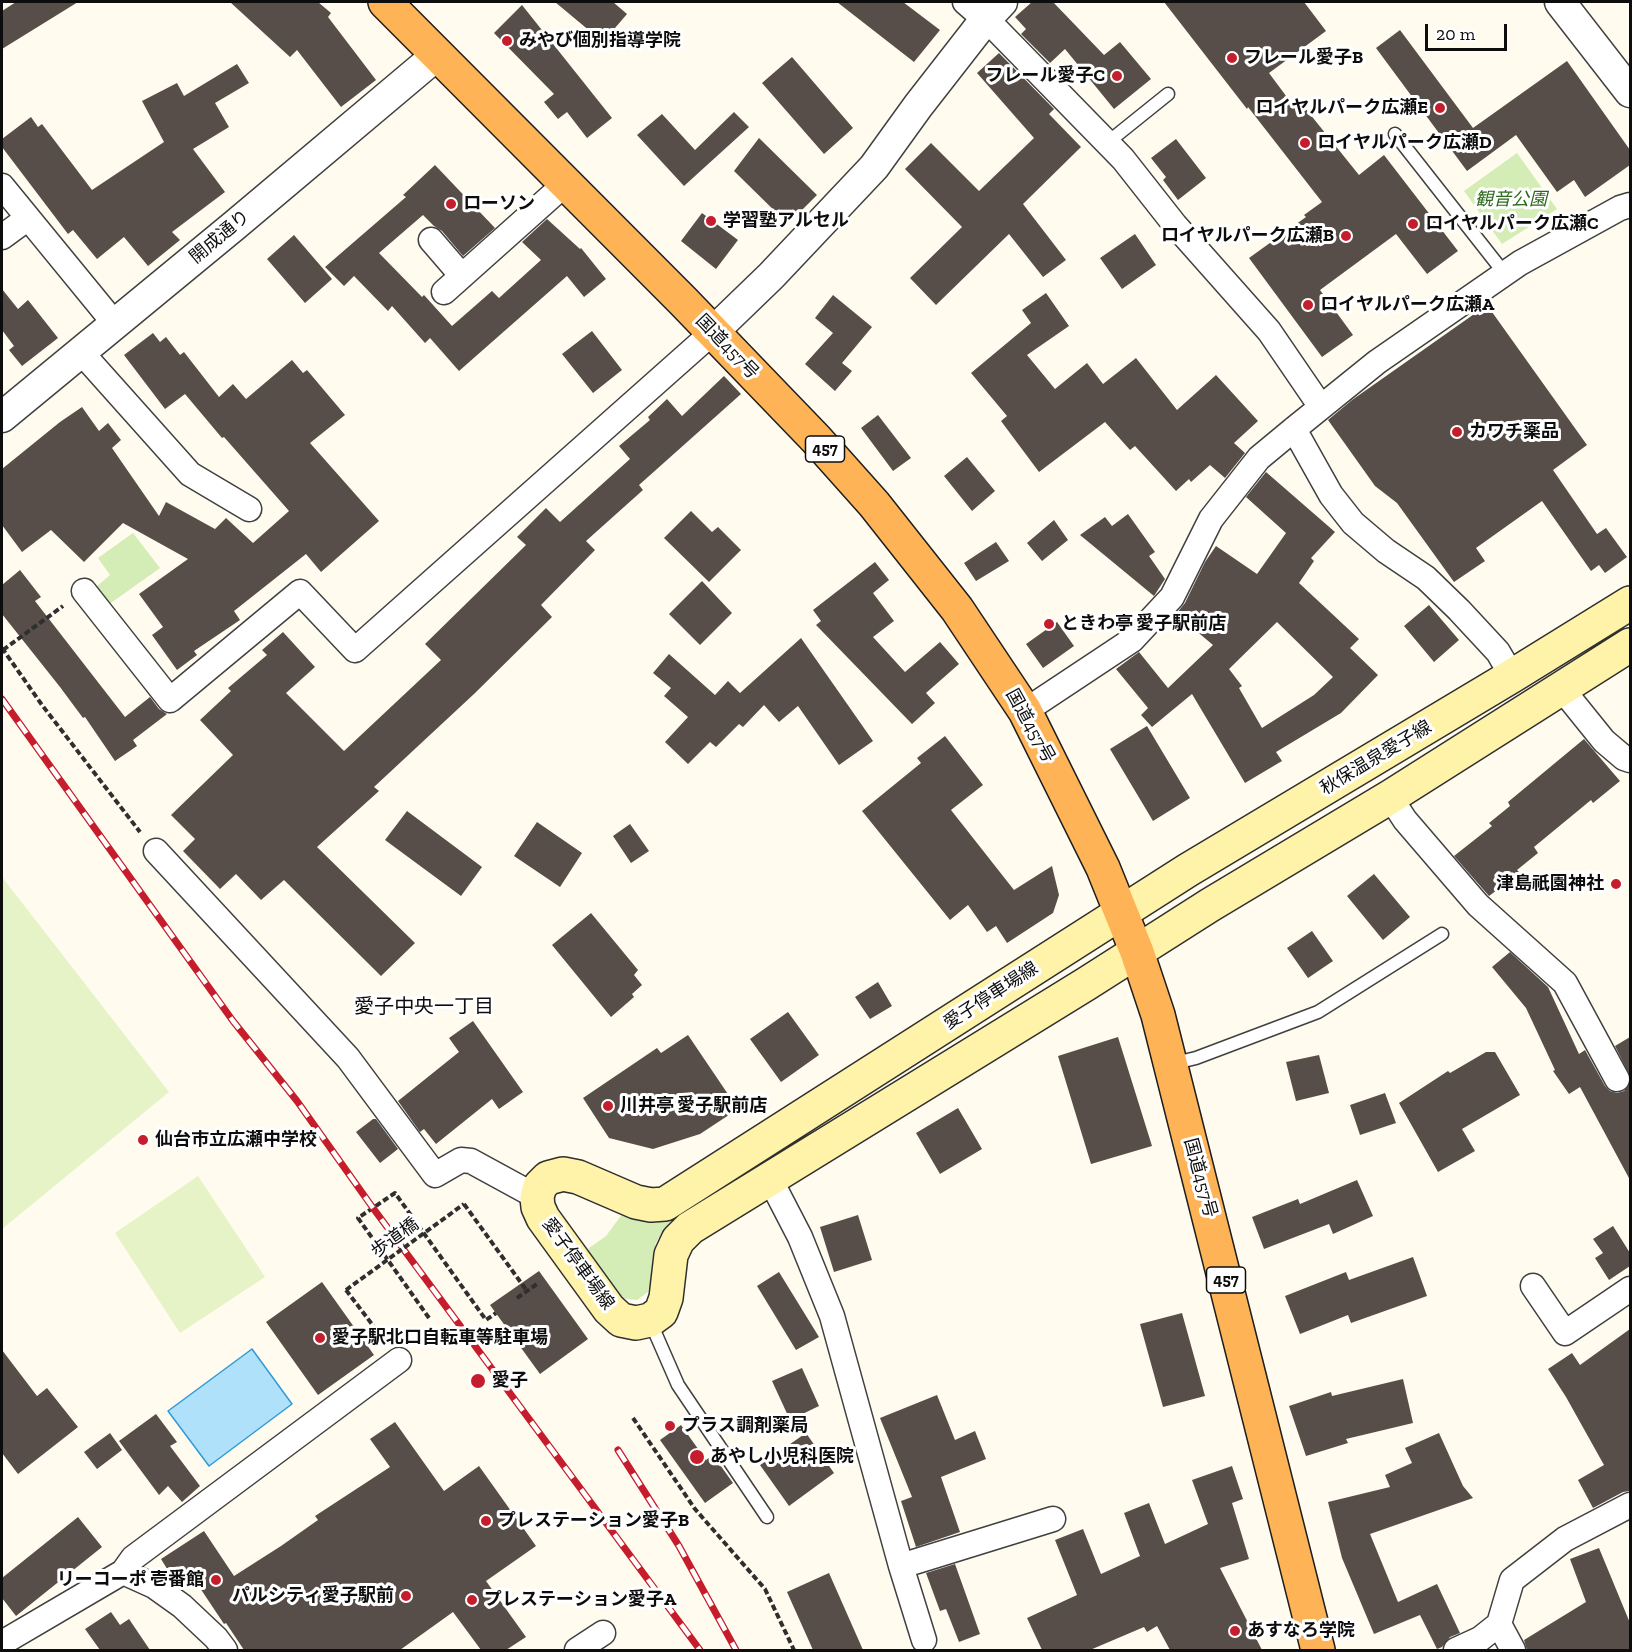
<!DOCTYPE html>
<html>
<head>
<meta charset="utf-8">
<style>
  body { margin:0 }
  #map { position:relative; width:1632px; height:1652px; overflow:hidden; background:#fffbee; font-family:"Zilla Slab",serif }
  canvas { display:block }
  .frame { position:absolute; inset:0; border:3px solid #0d0d0d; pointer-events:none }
  .scale { position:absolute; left:1425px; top:24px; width:82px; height:27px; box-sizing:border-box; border:3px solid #0d0d0d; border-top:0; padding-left:8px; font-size:18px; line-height:21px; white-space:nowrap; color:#0d0d0d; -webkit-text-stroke:4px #fff; paint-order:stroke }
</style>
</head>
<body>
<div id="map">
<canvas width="1632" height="1652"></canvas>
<div class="frame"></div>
<div class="scale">20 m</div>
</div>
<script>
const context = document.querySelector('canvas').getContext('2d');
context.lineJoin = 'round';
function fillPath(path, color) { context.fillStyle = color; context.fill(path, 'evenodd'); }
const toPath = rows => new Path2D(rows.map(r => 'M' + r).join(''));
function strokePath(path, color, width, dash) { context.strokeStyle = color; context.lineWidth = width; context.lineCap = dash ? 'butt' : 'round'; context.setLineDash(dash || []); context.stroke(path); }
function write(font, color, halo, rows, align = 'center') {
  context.font = font + ' "Zilla Slab","Noto Sans JP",serif'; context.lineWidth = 6; context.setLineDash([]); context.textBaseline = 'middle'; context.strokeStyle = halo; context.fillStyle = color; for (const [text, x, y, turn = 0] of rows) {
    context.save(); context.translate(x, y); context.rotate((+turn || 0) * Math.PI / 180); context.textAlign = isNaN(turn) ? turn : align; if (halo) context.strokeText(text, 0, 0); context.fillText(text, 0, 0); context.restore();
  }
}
fillPath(toPath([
  [1517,153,1557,209,1502,244,1464,191],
  [133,533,160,568,108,605,96,587,110,575,98,558],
  [623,1213,629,1217,648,1223,667,1219,670,1222,656,1242,652,1260,651,1280,648,1292,637,1300,621,1298,588,1254,589,1248,606,1236]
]), '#d4ecb5');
fillPath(toPath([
  [2,877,169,1092,2,1229],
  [198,1176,265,1277,180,1333,115,1233]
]), '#e5f3c7');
const water = toPath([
  [252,1349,292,1404,209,1466,168,1411,252,1349]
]);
fillPath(water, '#afe1fa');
strokePath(water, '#319ad5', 1.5);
fillPath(toPath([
  [16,2,78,2,2,49,2,11],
  [230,2,318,2,331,13,328,17,376,80,341,107,297,50,290,57],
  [555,2,613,2,627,14,603,42],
  [837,2,903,2,940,30,914,62],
  [1032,2,1053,2,1104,55,1120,42,1151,79,1114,109,1065,49,1050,63,1021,34,1026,29,1015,17],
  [1164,2,1304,2,1326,31,1269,73,1295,108,1301,103,1359,175,1384,155,1458,251,1427,274,1396,234,1320,290,1353,335,1322,357,1249,258,1306,217,1304,215,1322,202,1248,107,1247,109],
  [522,5,612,118,587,138,567,112,558,119,544,102,554,94,494,33],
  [1400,30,1473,128,1567,61,1630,150,1630,165,1585,197,1574,180,1557,192,1516,135,1467,171,1376,48],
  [999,53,1054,109,1049,114,1081,147,1023,204,1066,260,1043,277,1009,234,936,305,910,278,962,227,905,169,931,143,979,191,1034,138,977,73],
  [792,57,853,128,824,154,762,83],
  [237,64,249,83,215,103,229,127,193,149,225,192,172,232,180,240,148,266,124,237,97,259,73,230,68,234,2,147,2,139,31,117,38,127,42,124,92,190,164,142,142,101,177,83,184,96],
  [734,112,749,127,684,186,637,135,662,114,695,150],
  [759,138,817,195,788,224,734,171],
  [1176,139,1206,178,1178,200,1163,180,1166,177,1151,158],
  [435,165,495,228,463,256,442,231,434,226,423,215,379,253,422,297,424,295,452,326,492,291,499,298,541,260,522,242,547,219,580,249,581,248,606,279,584,297,567,276,459,371,430,338,425,343,392,306,388,311,354,276,344,286,325,267,406,197,403,195],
  [702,213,738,240,716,269,681,241],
  [1135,234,1156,265,1122,289,1100,258],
  [294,235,332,279,305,303,267,259],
  [2,289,18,309,28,300,58,338,22,366,9,350,14,346,2,330],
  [1046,293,1069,326,1027,355,1055,389,1087,363,1103,384,1136,358,1177,410,1216,375,1258,421,1234,443,1245,453,1225,478,1210,465,1191,482,1189,479,1176,491,1135,446,1130,450,1105,422,1039,472,1001,421,1007,416,971,373,1031,323,1022,310],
  [833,295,872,327,842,363,852,371,835,391,805,364,833,333,815,318],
  [1487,305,1587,445,1553,470,1597,534,1606,528,1627,557,1605,573,1599,565,1591,571,1542,501,1476,548,1485,561,1454,582,1397,503,1375,486,1328,420,1352,400],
  [592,331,622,370,593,393,562,354],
  [153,333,160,342,166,337,180,355,184,352,219,397,233,384,246,399,292,360,303,373,307,370,345,415,310,443,379,521,321,572,306,554,234,611,240,620,194,651,197,655,177,670,152,635,163,627,139,594,188,559,123,523,84,562,51,530,22,552,2,525,2,469,60,422,82,407,99,431,108,423,121,440,112,448,159,516,166,502,215,529,226,518,253,543,289,511,224,437,222,438,185,394,165,409,124,355],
  [724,376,741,394,639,485,643,490,586,541,595,550,541,605,552,617,474,694,374,787,379,791,317,847,415,943,381,976,284,880,261,900,236,874,220,889,183,851,195,839,171,815,233,755,200,720,231,691,228,688,267,655,262,650,283,632,315,667,286,693,344,751,441,660,425,644,526,545,517,537,546,508,560,522,630,459,619,446,650,420,648,417,667,399,682,416],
  [878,415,911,458,893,471,861,428],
  [967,457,995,491,972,511,944,476],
  [1266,472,1335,532,1311,558,1314,561,1299,583,1359,639,1350,648,1378,675,1341,713,1276,752,1282,761,1245,783,1192,694,1152,727,1141,715,1148,708,1116,669,1139,652,1168,688,1213,645,1176,614,1185,603,1205,562,1216,546,1257,574,1286,533,1246,497],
  [1277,622,1333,677,1314,695,1262,728,1239,688,1242,686,1229,669],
  [691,511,712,532,718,527,741,550,709,582,664,538],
  [1128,514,1155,552,1149,556,1165,579,1154,596,1080,535,1105,517,1112,526],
  [1054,520,1068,540,1042,561,1027,543],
  [996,542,1009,561,976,581,964,563],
  [875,562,889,580,873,593,894,621,873,637,905,672,940,642,959,664,926,693,935,703,912,724,816,625,821,621,813,610],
  [20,570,41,597,35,601,125,717,150,697,159,709,167,714,133,740,137,746,115,761,85,717,83,718,60,687,2,614,2,585],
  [702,581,732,613,700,645,669,614],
  [1429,605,1459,640,1434,662,1404,626],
  [1057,622,1074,646,1043,668,1026,644],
  [801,638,873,741,839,765,798,706,779,722,764,705,743,727,739,724,716,747,710,742,688,764,665,742,688,717,664,696,671,688,653,673,669,654,715,695,728,681,740,693],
  [1147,726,1190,798,1153,821,1110,749],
  [945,736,983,785,951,810,1014,890,1052,866,1059,895,1053,913,1007,943,996,926,987,932,968,905,950,920,862,811,921,763,917,758],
  [1584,739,1620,781,1593,803,1591,800,1534,847,1538,853,1517,870,1520,873,1489,896,1454,856,1492,826,1489,823,1510,806,1508,802],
  [407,811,482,867,461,896,385,840],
  [537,822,582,853,560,887,514,856],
  [630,824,649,851,631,863,613,836],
  [1374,874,1410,917,1383,940,1347,896],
  [591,913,638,970,634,975,642,985,632,994,634,997,611,1017,552,945],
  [1312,931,1333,961,1308,978,1287,948],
  [1510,952,1548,987,1579,1054,1585,1050,1605,1086,1610,1091,1617,1093,1624,1091,1630,1082,1630,1180,1580,1087,1569,1094,1553,1071,1555,1070,1526,1008,1492,967],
  [878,982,892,1006,870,1019,855,997],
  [788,1012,819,1055,781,1082,750,1039],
  [473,1021,523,1092,499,1109,492,1099,436,1144,424,1129,420,1132,398,1101,459,1052,449,1038],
  [688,1035,738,1109,700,1134,653,1149,609,1138,583,1098,657,1048,661,1053],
  [1118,1037,1152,1146,1091,1164,1058,1056],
  [1630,1037,1630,1076,1615,1046],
  [1486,1052,1495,1052,1520,1095,1462,1129,1475,1151,1438,1172,1399,1103,1448,1071,1450,1073],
  [1319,1055,1329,1093,1296,1101,1286,1062],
  [1385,1093,1396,1123,1360,1135,1350,1105],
  [958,1108,982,1149,940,1174,916,1133],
  [373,1119,376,1119,398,1149,380,1163,356,1132],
  [1357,1180,1373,1216,1333,1234,1329,1224,1264,1249,1252,1217,1298,1199,1300,1204],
  [858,1215,872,1260,834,1272,820,1227],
  [1613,1226,1630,1253,1630,1266,1609,1280,1595,1258,1603,1253,1593,1239],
  [1413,1257,1427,1296,1351,1323,1348,1315,1300,1334,1285,1296,1346,1272,1349,1280],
  [539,1271,588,1339,540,1374,490,1305],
  [779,1272,819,1337,796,1350,757,1286],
  [322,1282,374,1355,318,1395,266,1322],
  [1182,1313,1205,1396,1163,1407,1140,1324],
  [1630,1329,1630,1491,1623,1492,1593,1508,1578,1480,1604,1465,1566,1397,1548,1369,1572,1353,1580,1365],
  [2,1350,37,1396,47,1388,78,1427,18,1474,2,1453],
  [802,1368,819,1406,790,1420,772,1381],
  [1403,1379,1413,1423,1346,1439,1348,1443,1306,1456,1289,1406,1331,1392,1332,1396],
  [937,1395,955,1440,975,1431,986,1459,941,1477,960,1532,916,1547,901,1501,912,1497,880,1418],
  [156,1414,177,1442,170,1446,200,1486,182,1502,168,1486,159,1495,119,1441],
  [395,1422,444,1491,479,1466,536,1546,486,1581,526,1637,506,1650,481,1650,453,1612,400,1650,244,1650,226,1623,224,1624,192,1576,177,1585,161,1559,204,1531,234,1576,281,1546,318,1520,315,1516,390,1467,370,1439],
  [681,1425,706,1460,713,1455,733,1483,705,1503,660,1440],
  [110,1433,122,1450,97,1469,84,1452],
  [806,1433,834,1473,789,1506,760,1465],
  [1439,1433,1463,1486,1473,1498,1370,1534,1398,1602,1437,1584,1460,1633,1450,1637,1442,1647,1437,1649,1420,1615,1374,1634,1342,1558,1328,1502,1390,1487,1385,1475,1412,1463,1405,1448],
  [1232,1466,1243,1499,1232,1503,1249,1559,1220,1568,1262,1650,1170,1650,1157,1626,1147,1632,1144,1627,1090,1650,1042,1650,1027,1618,1077,1595,1055,1540,1083,1529,1101,1574,1140,1556,1124,1513,1149,1503,1165,1544,1208,1524,1192,1480],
  [78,1517,102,1547,16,1616,2,1598,2,1578],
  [1599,1548,1630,1623,1630,1650,1527,1650,1524,1640,1586,1602,1570,1559],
  [955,1564,980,1634,959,1642,946,1609,940,1611,926,1573],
  [829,1573,863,1650,813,1650,787,1592],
  [111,1612,120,1625,129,1619,150,1650,100,1650,85,1629]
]), '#574e49');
const service = toPath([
  [1395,134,1505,274],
  [1107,143,1168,94],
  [1171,1064,1196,1058,1318,1012,1442,934],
  [650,1321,678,1385,767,1517]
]);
const minor = toPath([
  [965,2,997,30,1123,159,1175,225,1269,331,1321,407],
  [2,186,115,324],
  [2,237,28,218],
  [431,240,462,276],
  [444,292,565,184],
  [81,352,190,474,249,509],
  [1294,429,1331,495,1353,523,1386,551,1426,578,1459,610,1498,652,1512,676],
  [84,591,170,700,300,592,355,650,713,332],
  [1562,689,1604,741,1624,758,1630,760],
  [1025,711,1132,640,1172,597,1211,519,1259,458,1294,429,1377,362,1520,263,1620,208,1630,205],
  [1390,797,1405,820,1478,905,1565,983,1617,1079],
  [156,851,348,1058,435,1175,461,1160,471,1161,537,1197],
  [770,1179,800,1237,832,1316,901,1566,924,1640],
  [1533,1286,1565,1333,1630,1289],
  [901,1566,1053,1519],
  [123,1572,133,1558,399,1360],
  [1499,1624,1513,1650],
  [2,1643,123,1572,154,1586,182,1606,216,1638,225,1650],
  [577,1650,603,1633],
  [1456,1650,1480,1639,1499,1624,1512,1580,1565,1539,1630,1505]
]);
const tertiary = toPath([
  [1560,2,1630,92],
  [713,332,771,276,874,167,918,106,985,20,1002,2],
  [2,417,235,225,437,55]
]);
const secondary = toPath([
  [1630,603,1512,676,1188,870,665,1204,651,1205,636,1202,578,1177,563,1174,548,1178,540,1186,537,1197,538,1207,543,1218,609,1309,621,1320,636,1323,650,1320,661,1312,666,1298,671,1255,678,1240,690,1228,1086,984,1210,905,1390,797,1630,645]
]);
const trunk = toPath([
  [385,2,683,301,816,439,874,504,957,609,1025,711,1103,868,1137,952,1158,1015,1318,1650]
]);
strokePath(service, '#404040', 15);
strokePath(minor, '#404040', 27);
strokePath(tertiary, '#404040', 33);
strokePath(secondary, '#2f2f2f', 36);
strokePath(trunk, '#1e1e1e', 36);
strokePath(toPath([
  [2,648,42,705,140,832],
  [3,650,63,606],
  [464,1204,527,1291],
  [346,1290,384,1340],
  [517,1298,537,1284],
  [429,1318,358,1218,395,1193,486,1320,496,1313],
  [633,1418,695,1509,765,1589,794,1650]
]), '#2f2f2f', 4, [6, 3]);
strokePath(service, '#fff', 12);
strokePath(minor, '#fff', 24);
strokePath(tertiary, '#fff', 30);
strokePath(secondary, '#fff2a9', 33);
strokePath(trunk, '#feb456', 33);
const rail = toPath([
  [2,699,233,1021,297,1101,373,1208,700,1650],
  [618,1450,679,1546,736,1650]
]);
strokePath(rail, '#c61d2c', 7);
strokePath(rail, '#fff', 4.5, [14]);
strokePath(toPath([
  [346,1290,464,1204]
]), '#2f2f2f', 4, [6, 3]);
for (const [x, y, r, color] of [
  [507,41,6,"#c61d2c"],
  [1232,58,6,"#c61d2c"],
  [1117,76,6,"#c61d2c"],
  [1440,108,6,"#c61d2c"],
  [1305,143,6,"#c61d2c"],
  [451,204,6,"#c61d2c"],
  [711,221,6,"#c61d2c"],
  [1413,224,6,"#c61d2c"],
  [1346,236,6,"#c61d2c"],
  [1308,305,6,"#c61d2c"],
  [1457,432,6,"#c61d2c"],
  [1049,624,6,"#c61d2c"],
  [1616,884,6,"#c61d2c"],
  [608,1106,6,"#c61d2c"],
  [143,1140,6,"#c61d2c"],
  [320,1338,6,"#c61d2c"],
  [478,1381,8,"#c61d2c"],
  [670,1426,6,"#c61d2c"],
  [697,1457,8,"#c61d2c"],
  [486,1521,6,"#c61d2c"],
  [216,1580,6,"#c61d2c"],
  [406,1596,6,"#c61d2c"],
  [472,1600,6,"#c61d2c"],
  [1235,1631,6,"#c61d2c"]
]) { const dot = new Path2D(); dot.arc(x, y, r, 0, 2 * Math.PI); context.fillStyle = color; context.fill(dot); strokePath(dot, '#fff', 2); }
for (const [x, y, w] of [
  [825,449,39],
  [1226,1280,39]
]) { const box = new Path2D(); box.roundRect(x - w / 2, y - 13, w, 26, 4.5); context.fillStyle = '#fff'; context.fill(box); strokePath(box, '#0d0d0d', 1.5); }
write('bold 16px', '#0d0d0d', null, [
  ["457",825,449],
  ["457",1226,1280]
]);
write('bold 18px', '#0d0d0d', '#fff', [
  ["みやび個別指導学院",519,41],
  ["フレール愛子B",1244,58],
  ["フレール愛子C",1105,76,"right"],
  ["ロイヤルパーク広瀬E",1428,108,"right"],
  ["ロイヤルパーク広瀬D",1317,143],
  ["ローソン",463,204],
  ["学習塾アルセル",723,221],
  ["ロイヤルパーク広瀬C",1425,224],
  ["ロイヤルパーク広瀬B",1334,236,"right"],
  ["ロイヤルパーク広瀬A",1320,305],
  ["カワチ薬品",1469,432],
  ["ときわ亭 愛子駅前店",1061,624],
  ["津島祇園神社",1604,884,"right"],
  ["川井亭 愛子駅前店",620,1106],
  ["仙台市立広瀬中学校",155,1140],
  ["愛子駅北口自転車等駐車場",332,1338],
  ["愛子",492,1381],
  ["プラス調剤薬局",682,1426],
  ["あやし小児科医院",710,1457],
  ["プレステーション愛子B",498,1521],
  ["リーコーポ 壱番館",204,1580,"right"],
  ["パルシティ愛子駅前",394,1596,"right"],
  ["プレステーション愛子A",484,1600],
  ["あすなろ学院",1247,1631]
], 'left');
write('italic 18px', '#2d691a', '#fff', [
  ["観音公園",1511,200]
]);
write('18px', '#0d0d0d', '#fff', [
  ["開成通り",220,237,-40],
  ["国道457号",727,347,46],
  ["国道457号",1030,726,61],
  ["秋保温泉愛子線",1376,758,-31],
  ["愛子停車場線",991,996,-33],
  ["国道457号",1200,1178,75],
  ["歩道橋",395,1238,-36],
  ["愛子停車場線",578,1264,54]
]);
write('20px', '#0d0d0d', '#fff', [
  ["愛子中央一丁目",424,1007]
]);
</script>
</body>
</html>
